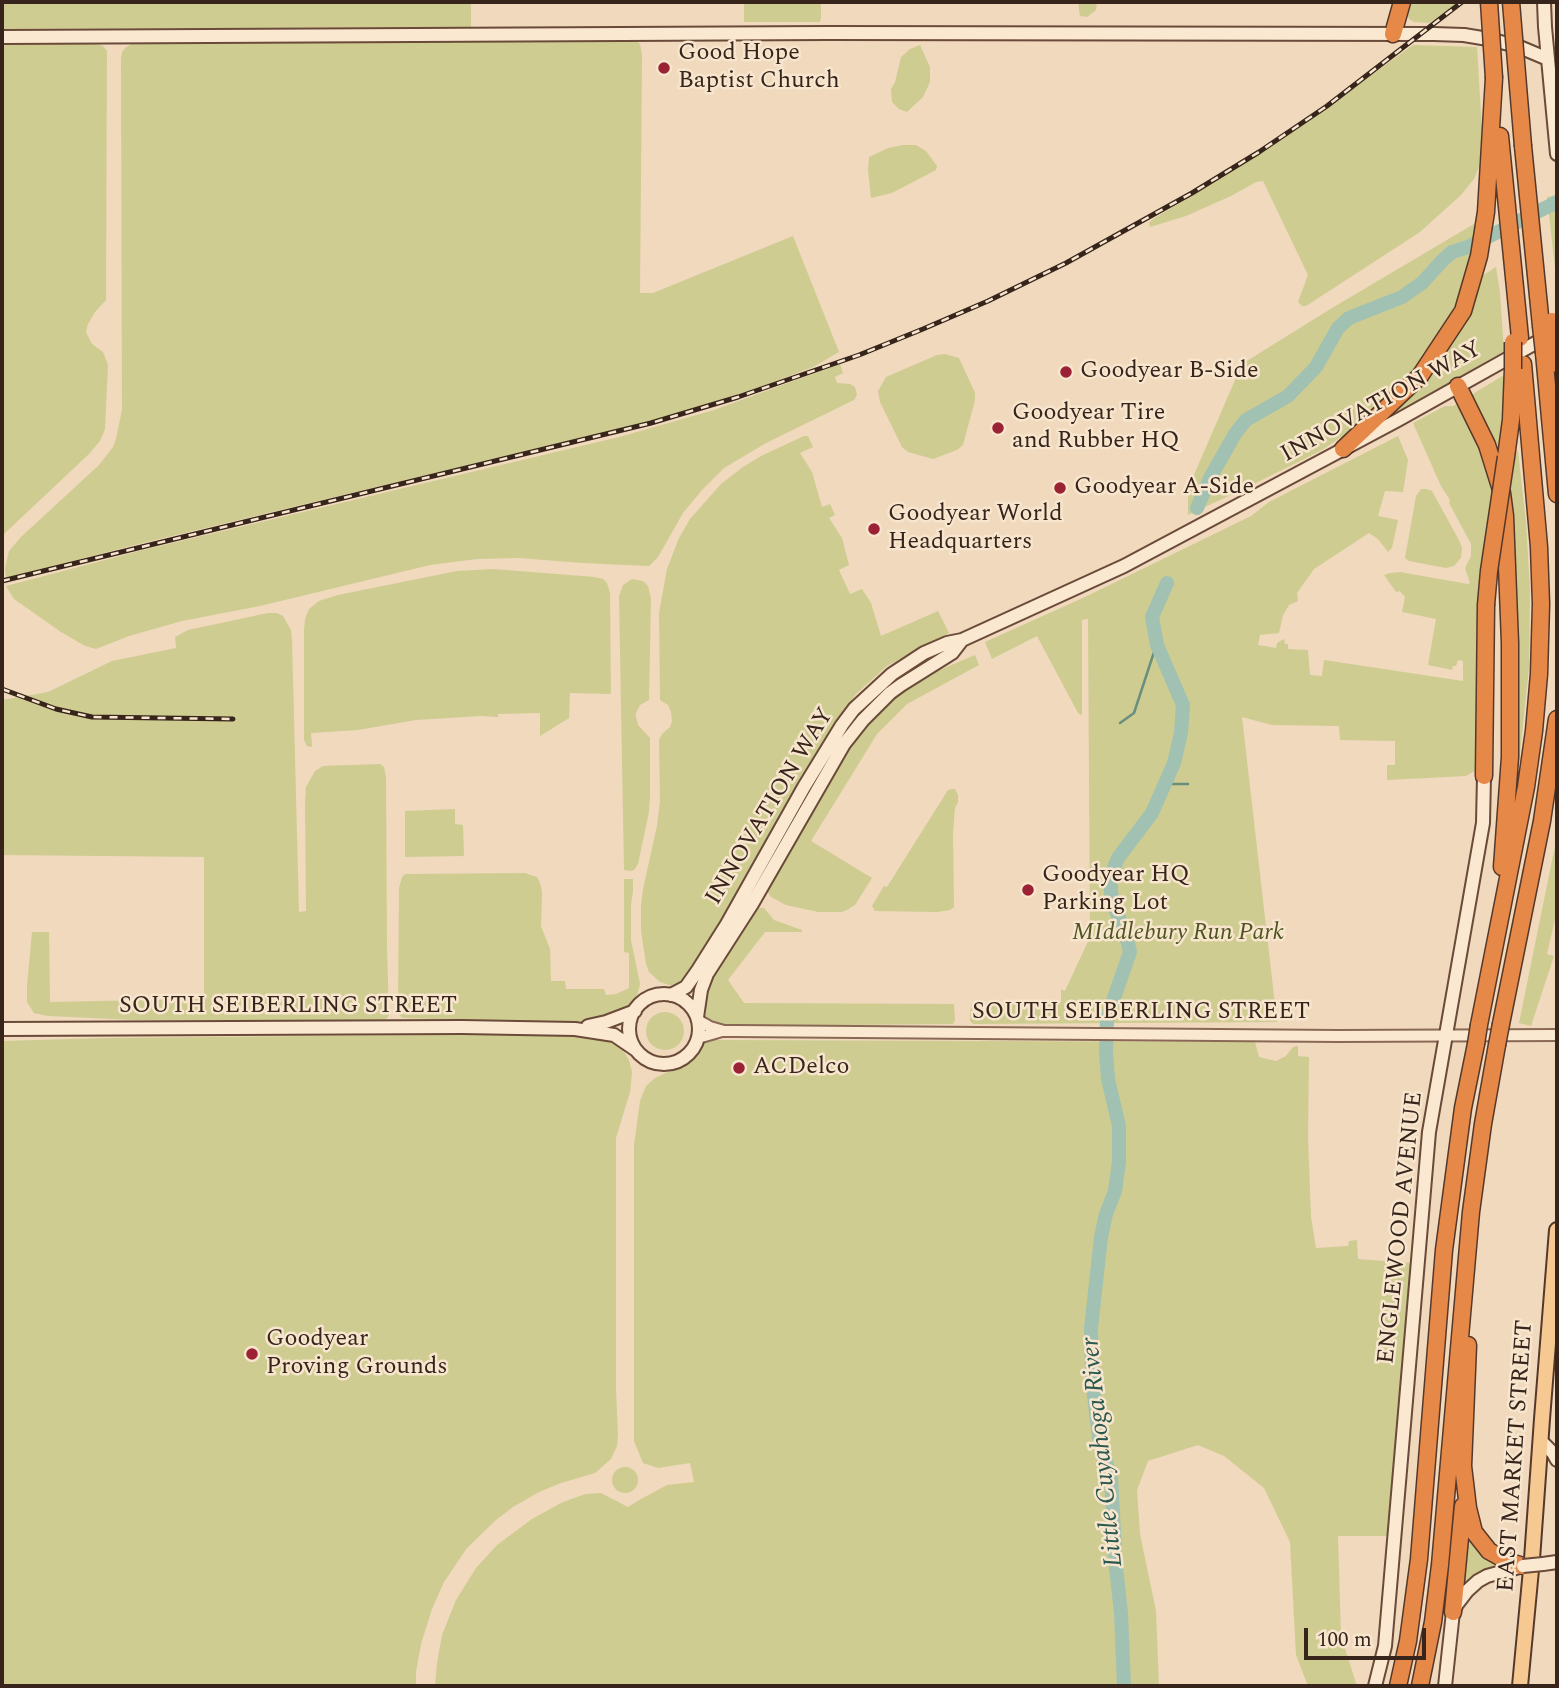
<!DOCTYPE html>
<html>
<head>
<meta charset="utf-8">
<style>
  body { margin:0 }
  #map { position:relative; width:1559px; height:1688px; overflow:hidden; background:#f0d9bd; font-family:Spectral,serif }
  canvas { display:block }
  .frame { position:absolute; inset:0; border:4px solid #37241b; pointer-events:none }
  .scale { position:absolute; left:1304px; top:1628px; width:122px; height:32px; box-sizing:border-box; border:4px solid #37241b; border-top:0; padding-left:9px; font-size:21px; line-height:24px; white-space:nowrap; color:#37241b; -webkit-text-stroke:5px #f7e5cd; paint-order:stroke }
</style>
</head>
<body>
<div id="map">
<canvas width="1559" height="1688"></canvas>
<div class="frame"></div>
<div class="scale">100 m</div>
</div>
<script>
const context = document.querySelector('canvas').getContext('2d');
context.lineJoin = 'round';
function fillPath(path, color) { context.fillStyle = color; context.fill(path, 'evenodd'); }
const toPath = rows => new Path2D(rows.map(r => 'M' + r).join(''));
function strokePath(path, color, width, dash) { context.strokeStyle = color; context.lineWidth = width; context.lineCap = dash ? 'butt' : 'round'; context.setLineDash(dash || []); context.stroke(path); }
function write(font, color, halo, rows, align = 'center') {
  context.font = font + ' Spectral,serif'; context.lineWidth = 5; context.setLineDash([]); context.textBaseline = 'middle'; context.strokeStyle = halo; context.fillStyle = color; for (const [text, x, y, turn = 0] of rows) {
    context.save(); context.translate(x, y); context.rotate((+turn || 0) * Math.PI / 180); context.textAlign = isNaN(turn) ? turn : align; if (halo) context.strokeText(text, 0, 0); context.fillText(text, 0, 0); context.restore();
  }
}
fillPath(toPath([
  [2,2,471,2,471,27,2,29],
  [744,2,821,2,821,18,820,22,744,22],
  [1078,2,1097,2,1096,10,1087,17,1080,16],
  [1407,2,1458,2,1438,18,1429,23,1414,22,1409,19,1405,9],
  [637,41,640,44,642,54,640,293,653,293,793,236,839,352,813,367,763,386,664,418,143,543,6,578,5,568,9,551,21,537,99,465,113,447,116,439,122,410,121,59,122,52,126,47,132,44],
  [93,43,103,46,107,51,106,300,95,312,88,324,86,332,92,344,103,352,108,365,105,429,100,441,89,454,5,533,2,538,2,44],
  [920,45,930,67,930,82,923,97,907,112,899,109,892,102,891,89,895,82,901,57,910,49],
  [1413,45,1477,47,1482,130,1479,167,1474,179,1460,196,1420,232,1306,306,1302,306,1298,302,1308,275,1263,181,1256,182,1231,196,1186,216,1150,227,1149,223,1153,219,1227,175,1307,122],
  [903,145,916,145,926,151,937,166,936,170,892,193,871,198,868,170,869,157,888,148],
  [1557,195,1557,286,1547,197],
  [1479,221,1466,280,1445,328,1415,374,1357,426,1322,450,1256,483,1188,515,1188,497,1193,477,1242,364,1332,308],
  [1496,267,1500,293,1504,351,1385,420,1476,295,1482,276],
  [945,354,959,358,975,393,975,400,963,445,957,450,933,459,908,452,902,447,880,402,878,391,886,377,937,355],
  [840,364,843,373,835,377,837,383,850,384,855,387,857,395,854,400,766,443,724,468,702,490,683,513,658,557,649,566,582,563,519,558,477,559,430,565,260,606,182,621,129,636,96,649,85,646,61,632,14,599,6,586,147,549,619,437,714,410],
  [1504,375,1504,416,1500,455,1497,454,1482,414,1471,395],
  [1456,404,1463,409,1470,416,1495,487,1478,769,1466,776,1387,780,1387,765,1395,765,1395,741,1340,740,1339,726,1272,725,1242,717,1277,1022,973,1024,970,1021,971,1004,1061,1002,1061,989,1065,991,1090,937,1088,619,1082,620,1082,715,1078,713,1037,636,992,659,985,642,1085,597,1251,516,1269,502,1398,436,1408,460,1403,492,1385,491,1378,516,1398,520,1392,548,1388,552,1378,539,1369,533,1314,569,1297,593,1298,601,1289,605,1283,615,1279,633,1260,635,1258,645,1276,648,1277,643,1284,639,1285,644,1288,644,1288,649,1308,650,1310,675,1322,676,1324,660,1463,681,1463,661,1458,660,1456,666,1453,666,1452,670,1428,665,1436,619,1402,612,1405,597,1400,591,1396,592,1384,575,1390,573,1400,572,1468,584,1470,583,1465,568,1471,556,1471,544,1449,503,1450,500,1441,486,1413,423,1445,406,1454,406],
  [804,436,808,436,813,447,800,453,812,472,822,507,830,504,835,515,829,518,842,538,849,565,839,570,850,594,862,589,871,603,881,636,938,611,949,633,887,666,856,694,821,745,694,971,680,984,675,987,660,982,649,972,646,964,641,931,641,905,643,889,657,826,660,801,659,740,662,734,670,727,672,721,671,712,668,705,660,700,660,697,659,613,667,569,679,538,690,519,721,484,743,467,761,456],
  [1518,451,1526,522,1530,590,1529,667,1519,763,1516,763,1508,490,1513,452],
  [1421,489,1426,489,1432,491,1460,542,1462,548,1461,558,1454,566,1446,568,1409,561,1405,558,1416,496],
  [493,569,595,577,603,579,607,583,610,593,611,694,570,693,569,718,540,736,540,713,498,714,498,717,481,716,416,720,358,730,311,733,312,747,307,746,304,740,304,630,305,619,309,609,319,601,338,595,457,571],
  [632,579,643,581,648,586,651,599,649,700,640,705,636,713,636,717,638,725,650,738,650,796,649,812,638,864,634,870,630,871,624,870,619,596,623,585],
  [268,613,277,613,283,616,291,630,292,640,299,912,306,911,305,802,306,787,315,771,323,766,380,764,384,767,386,777,387,948,389,1015,385,1021,135,1020,48,1016,34,1013,27,1002,27,986,32,932,49,932,50,1002,204,999,204,857,2,855,2,700,48,692,112,661,176,648,175,637,188,630],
  [975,655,979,665,907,704,877,734,811,841,872,878,855,905,849,909,842,912,818,912,786,905,771,897,767,891,812,809,854,742,875,715,901,691,940,665,942,669],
  [952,789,955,789,958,795,958,802,955,808,953,833,954,907,950,910,937,912,875,911,872,906,884,886,887,887,948,790],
  [455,809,455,824,463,825,464,856,405,857,405,811],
  [1557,836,1557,911,1547,954,1554,956,1531,1026,1519,1023],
  [525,873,537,877,540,883,542,892,541,926,550,949,551,981,565,981,566,989,604,989,606,995,616,994,629,988,629,953,624,952,624,879,633,879,633,891,631,905,631,940,640,984,636,1000,630,1008,594,1024,512,1025,496,1021,403,1018,400,1016,398,1010,399,888,402,877,405,874],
  [756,908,764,908,774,920,802,930,802,932,765,932,728,980,744,1003,954,1004,955,1020,953,1024,722,1026,707,1021,702,1007,707,978],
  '646 1031a19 19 0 1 1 38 0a19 19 0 1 1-38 0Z',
  [530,1034,608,1038,619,1044,629,1060,632,1072,630,1092,616,1138,616,1390,618,1435,617,1446,611,1459,595,1473,561,1483,539,1492,513,1507,496,1520,467,1548,444,1582,432,1609,421,1644,416,1672,416,1686,2,1686,2,1041,107,1038],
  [711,1040,1255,1042,1259,1057,1276,1061,1286,1056,1293,1047,1298,1046,1298,1056,1309,1057,1308,1137,1311,1217,1316,1248,1348,1246,1349,1241,1357,1240,1358,1259,1411,1263,1404,1369,1394,1469,1390,1536,1338,1536,1341,1636,1357,1686,1308,1686,1296,1655,1290,1542,1264,1488,1224,1456,1198,1445,1148,1461,1137,1490,1140,1534,1156,1611,1159,1686,435,1686,437,1663,442,1635,456,1600,476,1568,497,1545,532,1519,561,1503,585,1494,601,1493,628,1507,641,1499,667,1485,694,1482,690,1463,658,1468,643,1463,634,1441,634,1145,640,1101,646,1086,655,1078,684,1064,704,1042],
  '612 1480a13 13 0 1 1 26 0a13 13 0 1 1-26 0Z',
  [1466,1527,1508,1566,1461,1595]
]), '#cecc91');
strokePath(toPath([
  [1120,723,1134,713,1157,643],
  [1164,784,1188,784]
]), '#688f7f', 2.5);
strokePath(toPath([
  [1197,508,1210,478,1235,434,1246,420,1288,396,1316,367,1338,328,1349,318,1402,297,1422,283,1442,261,1452,252,1468,247,1557,202],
  [1124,1686,1121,1613,1116,1568,1111,1478,1099,1438,1092,1378,1091,1328,1101,1237,1106,1214,1115,1191,1119,1162,1119,1126,1108,1079,1106,1052,1107,1018,1130,952,1125,931,1115,909,1111,892,1111,875,1118,858,1152,813,1174,763,1181,733,1183,705,1157,645,1152,617,1167,583]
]), '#a1c1b3', 14);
const tertiary = toPath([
  [698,1020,710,1027,724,1031,736,1031,1338,1036,1557,1035],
  [698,1038,722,1031]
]);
const secondary = toPath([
  [1544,2,1545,27,1557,154],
  [2,37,828,33,1434,34,1464,35,1488,39,1517,46,1548,59],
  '629 1029a35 35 0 1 1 70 0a35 35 0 1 1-70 0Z',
  [671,995,686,987,698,970,727,924,804,787,842,725,854,709,892,674,924,653,947,643,962,640,1124,566,1398,420,1548,336],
  [697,1017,701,990,707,974,752,904,844,744,863,720,890,693,901,685,952,653,962,640],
  [588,1026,606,1022,635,1011],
  [2,1029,462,1027,575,1029,614,1035,636,1050],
  [1541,1441,1553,1453,1557,1460],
  [1543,1564,1557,1562],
  [1375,1686,1385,1646,1429,1132,1483,823,1484,776],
  [1445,1686,1453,1612,1457,1604,1467,1591,1478,1581,1487,1576,1523,1566]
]);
const primary = toPath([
  [1520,1686,1532,1559,1542,1419,1557,1230]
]);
const motorway = toPath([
  [1393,34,1402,2],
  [1500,136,1520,338],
  [1523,146,1541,326],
  [1555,346,1557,364],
  [1544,353,1557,494],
  [1458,386,1487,445,1502,493,1505,516,1510,643,1510,757,1502,867],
  [1343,449,1420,376,1463,311,1479,256,1486,212,1494,78],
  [1506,457,1511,420,1513,369],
  [1484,776,1486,605],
  [1501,1024,1542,821,1557,719],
  [1479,1025,1526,787,1534,731,1539,674,1541,604,1539,547,1523,364],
  [1468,1345,1463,1466,1468,1508,1474,1532,1489,1551,1507,1561,1523,1566],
  [1453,1612,1463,1506],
  [1398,1686,1408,1641,1419,1559,1444,1250,1463,1108,1476,1044],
  [1420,1686,1433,1622,1440,1565,1471,1212,1483,1124,1497,1045]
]);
strokePath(tertiary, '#896955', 14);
strokePath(secondary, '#6a4a39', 16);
strokePath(primary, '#56382a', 18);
strokePath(motorway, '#56382a', 19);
strokePath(tertiary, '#fbe8d0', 10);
strokePath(secondary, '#fbe8d0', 12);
strokePath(primary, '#f6c892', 14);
strokePath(motorway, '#e68847', 16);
const rail = toPath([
  [2,581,651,423,738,397,859,355,923,329,988,301,1066,263,1192,193,1259,152,1327,106,1462,2],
  [2,689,56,709,92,717,233,719]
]);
strokePath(rail, '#37241b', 5);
strokePath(rail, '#f7e5cd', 2.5, [8]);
const secondaryBridge = toPath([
  [1523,1566,1543,1564]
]);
const motorwayBridge = toPath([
  [1489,2,1494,78],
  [1511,2,1523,146],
  [1552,321,1555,346],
  [1541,326,1544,353],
  [1513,342,1513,369],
  [1486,605,1489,571,1506,457],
  [1476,1044,1479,1025],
  [1497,1045,1501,1024]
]);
strokePath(secondaryBridge, '#6a4a39', 16, []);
strokePath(motorwayBridge, '#56382a', 19, []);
strokePath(secondaryBridge, '#fbe8d0', 12);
strokePath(motorwayBridge, '#e68847', 16);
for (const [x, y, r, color] of [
  [664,68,7,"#9b2235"],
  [1066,372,7,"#9b2235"],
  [998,428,7,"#9b2235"],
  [1060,488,7,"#9b2235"],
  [874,529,7,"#9b2235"],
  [1028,890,7,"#9b2235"],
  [739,1068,7,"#9b2235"],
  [252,1354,7,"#9b2235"]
]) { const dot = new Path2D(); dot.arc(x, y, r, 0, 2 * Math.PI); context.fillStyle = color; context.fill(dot); strokePath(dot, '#f7e5cd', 2.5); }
write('24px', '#37241b', '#f7e5cd', [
  ["Good Hope",678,54],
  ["Baptist Church",678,82],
  ["Goodyear B-Side",1080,372],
  ["Goodyear Tire",1012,414],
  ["and Rubber HQ",1012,442],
  ["Goodyear A-Side",1074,488],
  ["Goodyear World",888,515],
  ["Headquarters",888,543],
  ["Goodyear HQ",1042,876],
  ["Parking Lot",1042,904],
  ["ACDelco",753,1068],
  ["Goodyear",266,1340],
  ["Proving Grounds",266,1368]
], 'left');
write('24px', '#37241b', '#f7e5cd', [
  ["INNOVATION WAY",1382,403,-29],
  ["INNOVATION WAY",771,807,-59],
  ["SOUTH SEIBERLING STREET",288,1007],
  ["SOUTH SEIBERLING STREET",1141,1013],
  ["ENGLEWOOD AVENUE",1402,1228,-84],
  ["EAST MARKET STREET",1517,1456,-86]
]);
write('italic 24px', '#4f5520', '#f7e5cd', [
  ["MIddlebury Run Park",1178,934]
]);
write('italic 26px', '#29584e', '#f7e5cd', [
  ["Little Cuyahoga River",1104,1452,-96]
]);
</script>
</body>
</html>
